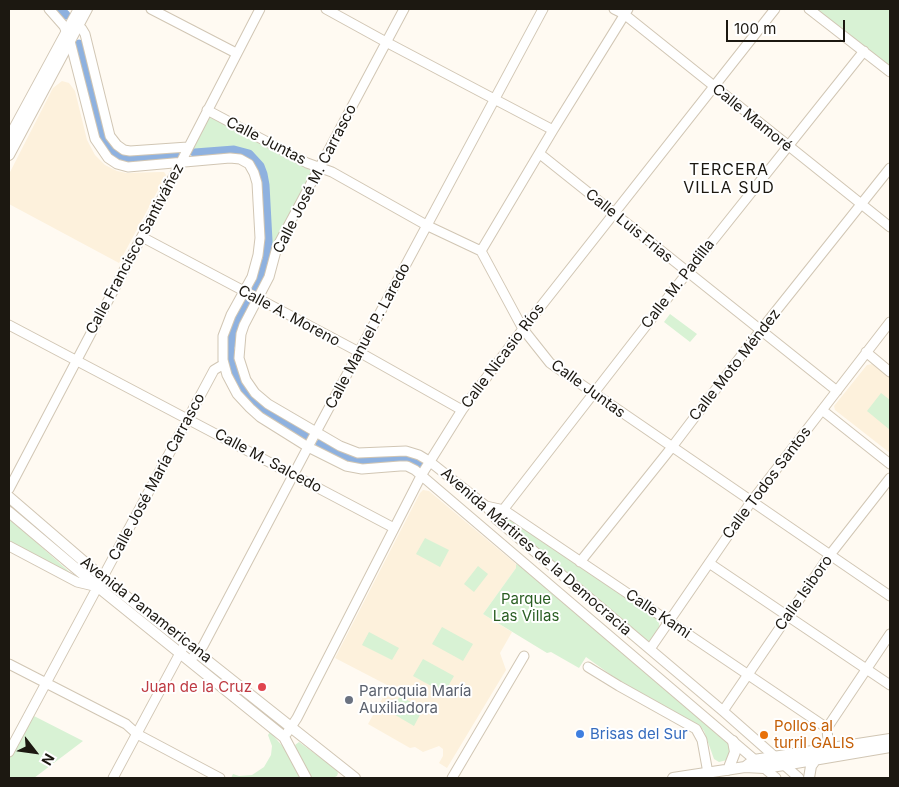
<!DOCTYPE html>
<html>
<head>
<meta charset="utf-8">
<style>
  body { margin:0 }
  #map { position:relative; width:899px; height:787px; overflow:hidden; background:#fffaf2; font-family:Inter,sans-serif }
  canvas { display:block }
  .frame { position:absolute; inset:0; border:10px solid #1c1811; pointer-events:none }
  .north { position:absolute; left:10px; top:727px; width:50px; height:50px; -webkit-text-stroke:4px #fff; paint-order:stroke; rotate:120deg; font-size:14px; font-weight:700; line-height:20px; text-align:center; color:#1c1811 }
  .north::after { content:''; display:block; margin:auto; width:18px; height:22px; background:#1c1811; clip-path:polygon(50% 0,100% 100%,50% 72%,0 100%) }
  .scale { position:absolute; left:726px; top:20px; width:119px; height:22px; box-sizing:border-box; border:2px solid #1c1811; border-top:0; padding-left:6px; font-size:15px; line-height:18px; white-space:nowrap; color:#1c1811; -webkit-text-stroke:4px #fff; paint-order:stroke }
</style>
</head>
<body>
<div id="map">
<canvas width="899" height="787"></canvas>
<div class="frame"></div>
<div class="north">N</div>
<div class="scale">100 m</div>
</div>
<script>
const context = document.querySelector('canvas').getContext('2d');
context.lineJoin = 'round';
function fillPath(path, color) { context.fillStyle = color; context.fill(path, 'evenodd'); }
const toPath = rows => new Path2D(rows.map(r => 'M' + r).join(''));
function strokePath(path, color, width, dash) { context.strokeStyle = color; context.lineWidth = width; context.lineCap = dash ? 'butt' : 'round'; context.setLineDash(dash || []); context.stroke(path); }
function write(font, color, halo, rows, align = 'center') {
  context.font = font + ' Inter,sans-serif'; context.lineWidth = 4; context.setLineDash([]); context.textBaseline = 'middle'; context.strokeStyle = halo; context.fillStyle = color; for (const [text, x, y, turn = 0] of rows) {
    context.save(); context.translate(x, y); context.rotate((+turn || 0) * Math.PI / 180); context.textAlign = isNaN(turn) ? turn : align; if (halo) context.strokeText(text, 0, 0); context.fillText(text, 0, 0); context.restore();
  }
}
fillPath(toPath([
  [62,81,69,83,75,91,87,140,95,155,105,165,117,171,126,173,161,172,164,172,166,175,119,263,9,204,9,174,53,88],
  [872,364,890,378,890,453,835,410,834,406,867,365],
  [423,490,429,491,516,564,516,568,483,614,512,632,500,653,506,670,447,768,439,763,443,756,443,749,439,746,423,752,415,747,410,748,368,724,390,685,387,685,335,658,420,493]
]), '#fdf1dc');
fillPath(toPath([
  [816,9,890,9,890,68,865,47],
  [209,117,212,117,310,170,310,177,271,250,266,177,264,167,259,159,246,150,234,148,191,151],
  [670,314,697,334,690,342,664,322],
  [881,393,890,400,890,430,867,411],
  [503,515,506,515,658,619,660,628,649,643,502,520],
  [9,518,73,575,9,541],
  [425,538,449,550,440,567,416,554],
  [516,564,520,566,729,743,731,749,727,760,719,762,714,759,704,731,699,725,618,680,586,657,579,668,551,652,547,653,483,614,516,568],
  [478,566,488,574,474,592,464,584],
  [442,627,473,644,463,661,432,644],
  [369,632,399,648,392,660,362,645],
  [423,659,454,676,444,693,413,676],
  [400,696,423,709,414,726,390,712],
  [32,715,83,741,34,778,9,778,9,759],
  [270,732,285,749,300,778,231,778,233,774,239,776,252,775,264,767,271,755,272,746,268,735],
  [299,742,336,769,338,773,337,776,333,778,311,778,296,749,295,745]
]), '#d8f2d4');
strokePath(toPath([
  [60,9,66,15],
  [79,44,100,127,109,147,118,154,128,158,175,155],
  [195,153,234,150,249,154,260,166,263,174,265,185,268,241,267,259,262,273,254,289],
  [246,304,234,328,230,348,234,372,244,391,260,407,306,435],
  [320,444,343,457,358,461,405,459,419,464]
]), '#8eb1df', 9);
const minor = toPath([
  [49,9,64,26,70,41,95,139,108,158,117,164,128,167,230,158,240,159,249,164,254,173,257,183,260,238,258,255,252,277,231,315,223,336,223,360,227,375,237,394,250,408,260,417,308,447,346,466,362,469,400,466,407,466,415,470,776,778],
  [151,9,236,53],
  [326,9,386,42,553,130],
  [404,9,277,247,269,277,244,325,241,334,239,358,246,380,255,393,268,404,340,446,358,453,406,451,419,455,429,461,486,506,496,519,723,711,799,778],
  [614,9,624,14,890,227],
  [809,9,890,72],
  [73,24,82,29,85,34,110,136,117,145,124,150,130,151,188,147],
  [207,110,307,163,332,172,428,226,481,251,523,329,550,363,890,596],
  [540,154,837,391],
  [142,237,359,352,462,410],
  [481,251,553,130,628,9],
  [9,325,394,528],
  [866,352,890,372],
  [822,410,890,464],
  [9,489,181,162,260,9],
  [486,506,504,510,827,728],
  [496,519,687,273,864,51],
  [9,546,77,582,98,587],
  [580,562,672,447,760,331,890,168],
  [709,563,890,685],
  [650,649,751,502,890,322],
  [193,657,203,646,308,447,543,9],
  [9,664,126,724,137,734,220,778],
  [588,667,619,686,696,729,702,740,708,773],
  [723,711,829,556,890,478],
  [287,733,297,718,422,474,462,410,523,329,775,9],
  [9,752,214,370,224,364],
  [829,755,827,728,890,634],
  [113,778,186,642],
  [452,778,524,656]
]);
const major = toPath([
  [9,138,79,9],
  [9,155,87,9],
  [9,497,103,578,355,778],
  [9,512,98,587,284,737,306,778],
  [745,767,754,760,890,739],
  [728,770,735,752,733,741],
  [673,778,745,767,764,768,784,765,890,747],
  [809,778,811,766,816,759]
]);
strokePath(minor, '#d1c6b4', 11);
strokePath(major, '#d1c6b4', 12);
strokePath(minor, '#fff', 9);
strokePath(major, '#fff', 10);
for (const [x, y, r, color] of [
  [262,687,5,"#e0444e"],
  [349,700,5,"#6b7280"],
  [580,734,5,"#3f7fe0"],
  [764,735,5,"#e8710a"]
]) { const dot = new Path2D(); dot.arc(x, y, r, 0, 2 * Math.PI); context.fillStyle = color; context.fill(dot); strokePath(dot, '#fff', 2); }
write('15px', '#1c1811', '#fff', [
  ["Calle Mamoré",752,118,39],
  ["Calle Juntas",266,141,27],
  ["Calle José M. Carrasco",315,179,-63],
  ["Calle Luis Frias",629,226,39],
  ["Calle Francisco Santiváñez",135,249,-62],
  ["Calle M. Padilla",678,284,-52],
  ["Calle A. Moreno",289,316,28],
  ["Calle Manuel P. Laredo",368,336,-62],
  ["Calle Nicasio Ríos",503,356,-53],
  ["Calle Moto Méndez",735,365,-52],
  ["Calle Juntas",588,389,36],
  ["Calle M. Salcedo",268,461,28],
  ["Calle José María Carrasco",157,477,-62],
  ["Calle Todos Santos",767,483,-53],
  ["Avenida Mártires de la Democracia",536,552,41],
  ["Calle Isiboro",804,593,-55],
  ["Avenida Panamericana",146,610,38],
  ["Calle Kami",658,614,34]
]);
write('15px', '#295d21', '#fff', [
  ["Parque",526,599],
  ["Las Villas",526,616]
]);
write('15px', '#be3a42', '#fff', [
  ["Juan de la Cruz",252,687]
], 'right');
write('15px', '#5b616d', '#fff', [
  ["Parroquia María",359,691],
  ["Auxiliadora",359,708]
], 'left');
write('15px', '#c56008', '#fff', [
  ["Pollos al",774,726],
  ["turril GALIS",774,743]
], 'left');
write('15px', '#366cbe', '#fff', [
  ["Brisas del Sur",590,734]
], 'left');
context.letterSpacing = '1px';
write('16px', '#1c1811', '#fff', [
  ["TERCERA",729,170],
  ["VILLA SUD",729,188]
]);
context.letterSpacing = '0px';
</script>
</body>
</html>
